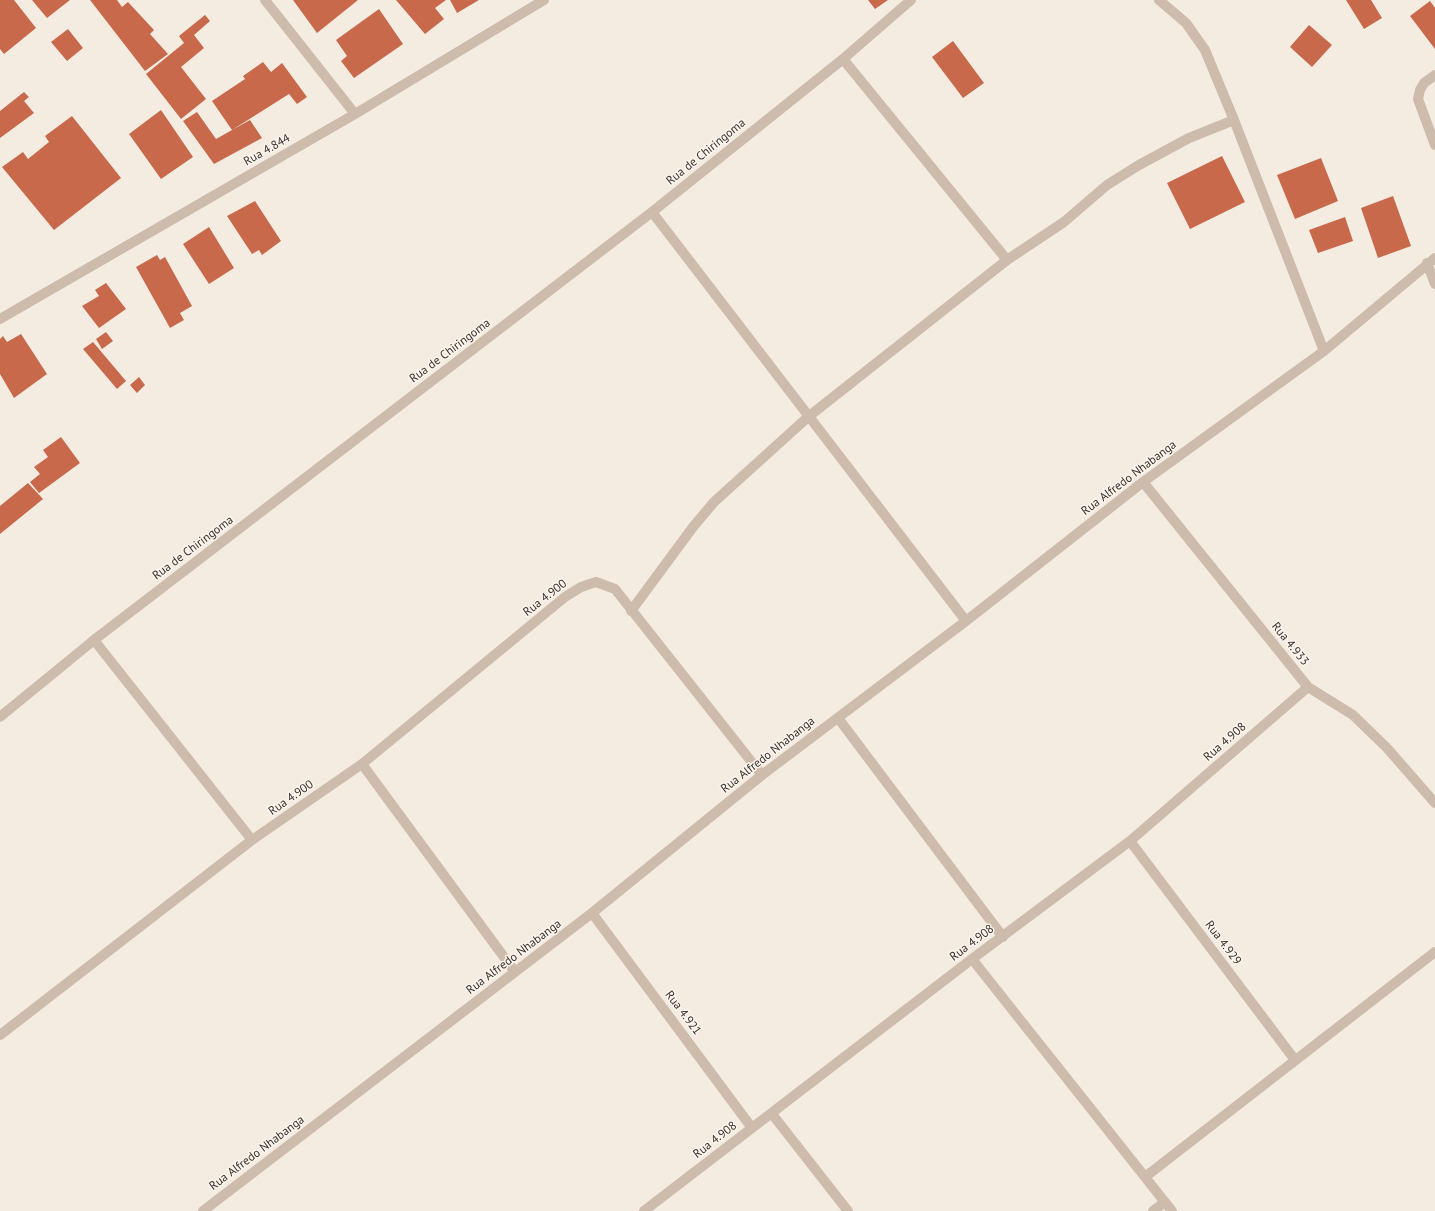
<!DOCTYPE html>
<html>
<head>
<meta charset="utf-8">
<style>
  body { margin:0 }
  canvas { display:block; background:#f4ebe1 }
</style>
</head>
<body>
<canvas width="1435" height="1211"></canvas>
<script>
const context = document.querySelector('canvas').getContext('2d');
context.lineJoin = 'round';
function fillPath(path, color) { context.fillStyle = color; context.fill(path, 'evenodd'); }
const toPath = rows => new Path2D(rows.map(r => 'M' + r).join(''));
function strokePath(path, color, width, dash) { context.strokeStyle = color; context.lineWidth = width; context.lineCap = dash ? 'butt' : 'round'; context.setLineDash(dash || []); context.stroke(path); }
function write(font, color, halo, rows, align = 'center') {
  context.font = font + ' "PT Sans",sans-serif'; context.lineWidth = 3; context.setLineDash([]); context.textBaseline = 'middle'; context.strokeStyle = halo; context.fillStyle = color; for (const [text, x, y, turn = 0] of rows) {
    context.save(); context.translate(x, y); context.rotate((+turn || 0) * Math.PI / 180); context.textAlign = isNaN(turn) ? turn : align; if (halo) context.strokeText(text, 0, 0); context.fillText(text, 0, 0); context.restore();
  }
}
fillPath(toPath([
  [0,0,14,0,36,28,4,54,0,49],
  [32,0,70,0,47,18],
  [90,0,117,0,122,7,128,2,154,30,150,34,168,54,145,71],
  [293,0,358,0,317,33],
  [396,0,446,0,435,8,444,19,425,34],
  [450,0,479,0,457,13],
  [868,0,888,0,875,9],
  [1346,0,1371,0,1382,18,1364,29],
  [1430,1,1435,8,1435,49,1410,16],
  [379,9,403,44,354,78,341,61,347,56,336,40],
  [205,15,210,21,194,35,204,48,181,67,206,99,181,119,146,74,184,43,179,36],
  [1309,25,1332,45,1312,67,1290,47],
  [68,29,83,48,67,61,51,42],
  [953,41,984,83,963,98,932,57],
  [263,62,271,72,282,63,307,97,297,104,289,94,232,130,212,101,245,79,243,76],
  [24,92,29,97,24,101,34,113,0,138,0,111],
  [161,110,193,157,161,179,129,134],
  [197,112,216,139,250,120,262,138,214,164,183,121],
  [72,116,121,178,54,230,2,167,23,152,28,159,49,142,45,136],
  [1222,156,1245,202,1190,229,1167,183],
  [1321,158,1338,201,1295,219,1277,175],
  [1393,196,1411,246,1378,258,1361,208],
  [255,201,281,241,262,255,259,250,252,254,227,216],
  [1345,217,1353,241,1318,253,1309,230],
  [209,227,234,268,209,284,183,244],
  [157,255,160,260,165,257,192,306,180,313,184,320,170,328,136,267],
  [106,283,126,309,99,328,82,306,99,296,95,290],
  [106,332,113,341,102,349,96,339],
  [21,334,47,374,14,398,0,374,0,339,3,336,7,342],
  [93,342,126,381,117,389,83,349],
  [139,377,145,385,137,393,130,385],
  [61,437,80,463,39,493,30,482,40,474,34,467,48,457,43,450],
  [28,483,43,499,0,534,0,506]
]), '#c8694b');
strokePath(toPath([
  [265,0,355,114],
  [1159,0,1186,23,1205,50,1234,120,1324,351],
  [843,59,1007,260],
  [1435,75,1424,83,1420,90,1418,99,1435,145],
  [652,212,966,621],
  [1427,263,1435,284],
  [0,319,355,114,544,0],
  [1143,482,1308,687,1353,715,1387,748,1435,803],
  [631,611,693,527,714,502,808,417,1007,260,1064,222,1107,185,1139,165,1189,138,1234,120],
  [94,640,252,840],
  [0,717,94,640,652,212,843,59,911,0],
  [838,718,1003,937],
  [362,764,515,972],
  [1130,841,1295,1060],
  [592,913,752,1128],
  [972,959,1172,1211],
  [0,1035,252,840,362,764,565,597,581,587,596,582,615,589,762,775],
  [772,1114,848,1211],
  [1145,1177,1435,952],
  [203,1211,592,913,762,775,966,621,1143,482,1324,351,1435,258],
  [644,1211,972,959,1130,841,1308,687],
  [1153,1211,1165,1202]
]), '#cdbbac', 10);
write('12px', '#3b302b', '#fbf5ee', [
  ["Rua 4.844",267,150,-30],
  ["Rua de Chiringoma",706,152,-39],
  ["Rua de Chiringoma",450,351,-37],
  ["Rua Alfredo Nhabanga",1129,478,-37],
  ["Rua de Chiringoma",193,548,-37],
  ["Rua 4.900",545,598,-38],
  ["Rua 4.933",1290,644,51],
  ["Rua 4.908",1225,742,-41],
  ["Rua Alfredo Nhabanga",768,755,-38],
  ["Rua 4.900",291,798,-35],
  ["Rua 4.908",972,943,-37],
  ["Rua 4.929",1223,943,53],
  ["Rua Alfredo Nhabanga",514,957,-37],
  ["Rua 4.921",683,1013,53],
  ["Rua 4.908",715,1140,-38],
  ["Rua Alfredo Nhabanga",257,1153,-37]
]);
</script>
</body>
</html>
